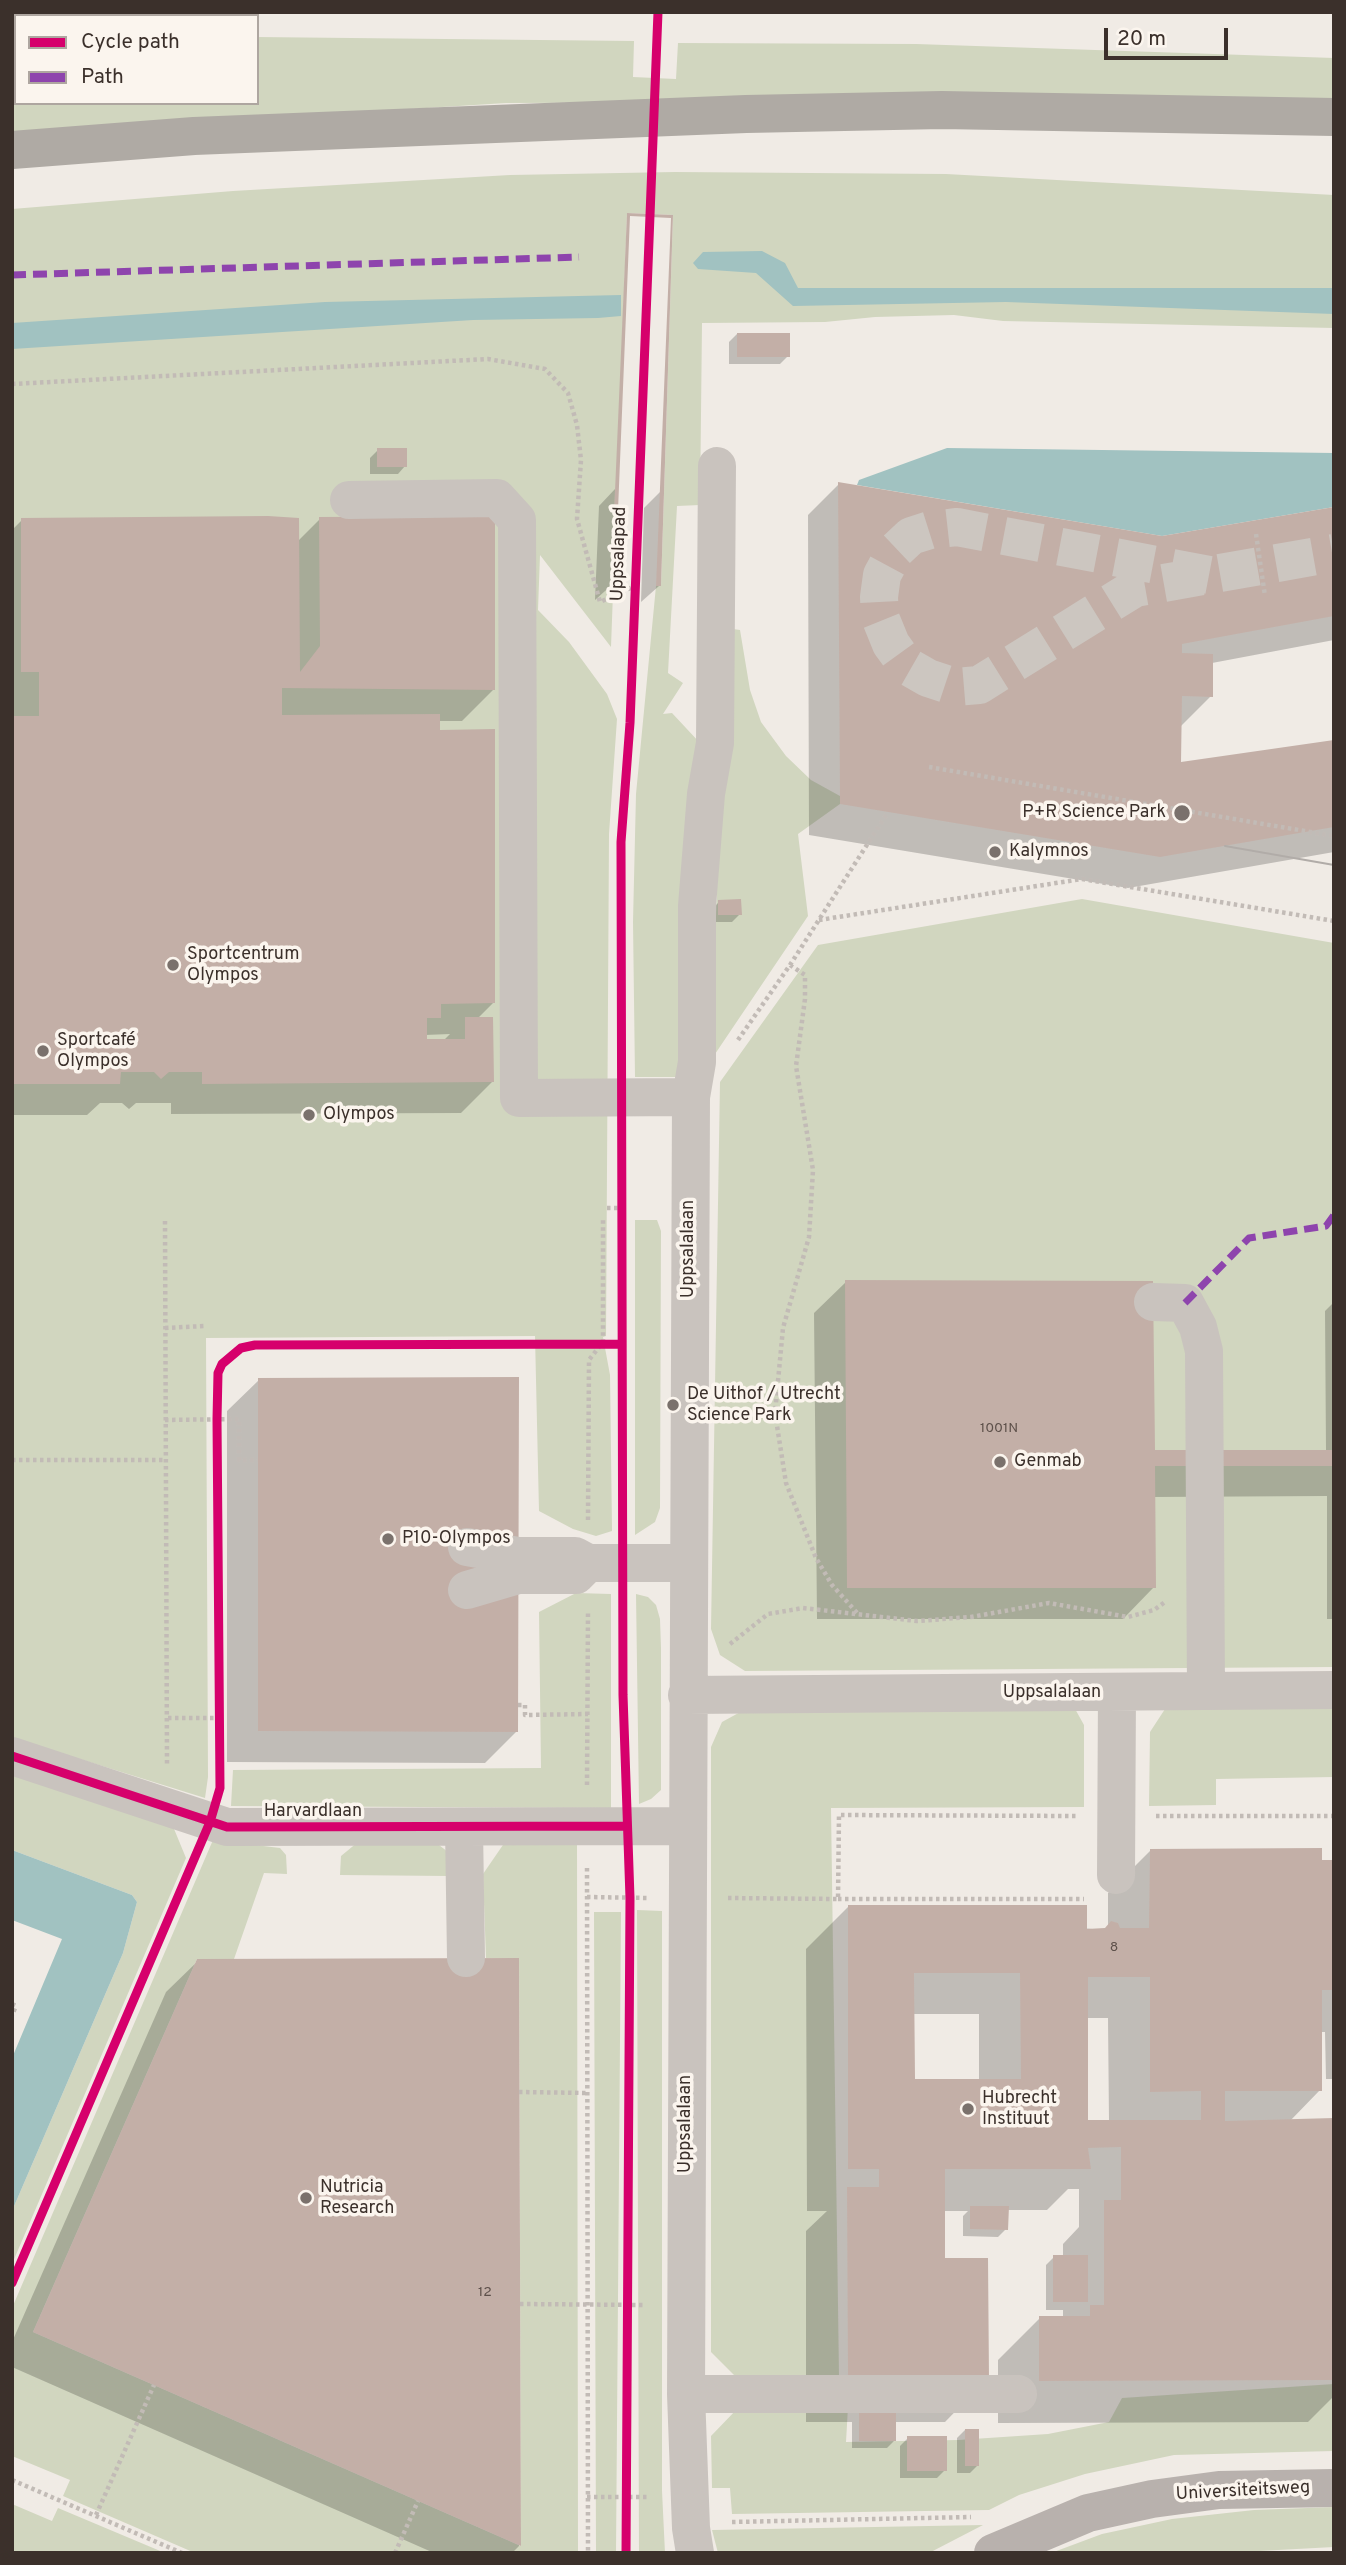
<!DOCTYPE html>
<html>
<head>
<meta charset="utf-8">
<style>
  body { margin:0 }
  #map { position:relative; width:1346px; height:2565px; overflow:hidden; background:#f0ebe5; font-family:Overpass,sans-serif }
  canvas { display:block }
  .frame { position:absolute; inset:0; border:14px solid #3b302b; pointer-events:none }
  .legend { position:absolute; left:14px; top:14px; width:245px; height:91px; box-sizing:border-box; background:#fbf5ee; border:2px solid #aea6a0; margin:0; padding:9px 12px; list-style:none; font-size:21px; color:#3b302b }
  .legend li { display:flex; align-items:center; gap:14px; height:35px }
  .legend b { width:35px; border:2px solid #aea6a0 }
  .scale { position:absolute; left:1104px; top:28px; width:124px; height:32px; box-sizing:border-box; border:4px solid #3b302b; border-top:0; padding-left:9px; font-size:21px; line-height:24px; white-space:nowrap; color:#3b302b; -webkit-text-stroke:5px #fbf5ee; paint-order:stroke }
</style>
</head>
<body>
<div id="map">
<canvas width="1346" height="2565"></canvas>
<div class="frame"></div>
<ul class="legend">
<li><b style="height:9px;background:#d6006c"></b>Cycle path</li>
<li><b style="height:9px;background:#8e44ad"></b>Path</li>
</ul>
<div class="scale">20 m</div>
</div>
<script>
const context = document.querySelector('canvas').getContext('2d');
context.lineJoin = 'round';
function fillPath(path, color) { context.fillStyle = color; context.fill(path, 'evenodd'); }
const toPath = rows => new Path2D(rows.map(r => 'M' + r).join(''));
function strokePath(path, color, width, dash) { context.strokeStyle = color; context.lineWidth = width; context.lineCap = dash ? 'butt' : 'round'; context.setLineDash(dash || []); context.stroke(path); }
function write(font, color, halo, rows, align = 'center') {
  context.font = font + ' Overpass,sans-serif'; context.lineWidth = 7; context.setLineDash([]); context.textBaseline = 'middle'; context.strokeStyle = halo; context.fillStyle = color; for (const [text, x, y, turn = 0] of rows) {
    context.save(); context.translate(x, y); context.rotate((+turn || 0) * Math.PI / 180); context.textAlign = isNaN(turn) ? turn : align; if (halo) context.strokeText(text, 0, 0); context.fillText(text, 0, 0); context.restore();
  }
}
fillPath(toPath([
  [257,37,634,41,633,77,676,79,678,43,916,44,1334,58,1334,100,506,103,12,134,12,47,16,47,16,103,257,103],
  [675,172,946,174,1334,195,1334,328,1003,321,954,315,875,317,825,322,702,323,700,505,677,506,668,673,683,683,663,714,672,713,700,743,691,1077,635,1077,633,922,636,794,656,586,661,586,673,215,627,213,611,647,540,555,538,610,569,642,607,694,617,719,609,834,606,1336,603,1337,610,1375,612,1531,596,1536,573,1529,539,1511,535,1336,206,1338,208,1777,205,1798,12,1738,12,209,233,191,510,175],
  [726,628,740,630,750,690,761,722,786,756,811,780,840,796,840,804,798,834,808,916,711,1060],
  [1082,899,1334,943,1334,1667,745,1671,720,1655,711,1629,720,1082,818,945],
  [635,1220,657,1220,661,1231,660,1508,655,1522,635,1535],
  [576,1593,611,1594,611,1808,231,1806,233,1770,541,1768,539,1612],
  [636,1594,648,1597,656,1605,660,1619,661,1648,661,1790,651,1799,639,1804],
  [1074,1707,1084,1725,1084,1807,831,1808,839,2375,734,2375,711,2352,711,1747,722,1722,744,1710],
  [1334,1708,1334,1777,1216,1779,1216,1805,1149,1806,1150,1732,1165,1709],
  [12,1773,172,1824,186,1858,12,2264,12,2211,123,1953,137,1902,132,1895,12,1850],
  [213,1840,280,1848,286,1855,287,1874,264,1873,234,1959,197,1959,33,2332,521,2546,519,1959,486,1958,483,1874,505,1842,577,1842,578,2553,195,2553,63,2496,70,2480,12,2456,12,2308],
  [358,1842,435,1842,448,1852,449,1876,340,1875,341,1856],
  [637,1910,662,1911,662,2491,665,2553,639,2553],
  [594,1912,621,1912,616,2553,596,2553],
  [1334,2384,1334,2451,1174,2455,1085,2474,1019,2495,989,2510,732,2514,730,2488,712,2488,711,2436,738,2408,848,2407,846,2442,958,2440,1048,2434,1109,2422,1122,2398],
  [12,2504,52,2521,58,2508,165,2553,12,2553],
  [1334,2507,1334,2547,1222,2553,1051,2553,1102,2534,1172,2519,1254,2510],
  [983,2525,929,2553,718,2553,712,2530]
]), '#d1d6bf');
fillPath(toPath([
  [762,251,785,263,798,288,1334,288,1334,314,1006,302,793,306,756,273,698,269,693,263,703,252],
  [621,295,621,316,598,318,473,320,12,349,12,323,325,302],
  [947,448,1334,453,1334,507,1162,536,857,485,859,480],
  [12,1850,132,1895,137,1902,123,1953,12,2211,12,2058,62,1939,12,1920]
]), '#a1c2c1');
fillPath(toPath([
  [737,334,788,356,780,364,729,364,729,342],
  [378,450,405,466,398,474,370,474,370,458],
  [839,484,1162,538,1334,508,1334,640,1212,663,1211,696,1179,728,1179,764,1334,742,1334,852,1128,888,809,835,808,515],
  [615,489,614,583,595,600,599,506],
  [661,491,659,586,641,602,644,508],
  [320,519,493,690,462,721,438,721,493,1003,478,1018,492,1082,461,1113,171,1114,171,1103,136,1103,129,1109,122,1103,100,1103,87,1115,12,1115,12,530,22,520,297,542],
  [450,1034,443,1041,425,1041,425,1035],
  [719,902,740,914,732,922,711,922,711,910],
  [846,1282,1153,1452,1326,1451,1325,1311,1334,1302,1334,1619,1327,1619,1327,1496,1153,1497,1154,1587,1123,1619,817,1619,814,1313],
  [259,1380,516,1732,485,1763,227,1762,227,1411],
  [1151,1850,1334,1862,1334,2079,1326,2079,1325,2032,1320,2032,1320,2090,1290,2121,1334,2120,1334,2396,1308,2422,998,2423,998,2360,1040,2318,1063,2318,1063,2310,1046,2310,1046,2265,1054,2257,1063,2257,1063,2244,1079,2227,1079,2189,1068,2189,1047,2210,1007,2210,1006,2229,998,2237,963,2236,963,2216,968,2211,943,2211,943,2260,987,2379,945,2422,894,2422,895,2440,887,2448,852,2448,852,2422,806,2422,806,2231,827,2211,807,2211,806,1949,848,1907,1104,1930,1108,1926,1108,1893],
  [913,2014,979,2014,979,2080,913,2080],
  [1086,2018,1108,2018,1109,2122,1087,2122],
  [517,1960,519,2546,512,2553,434,2553,12,2367,12,2342,166,1992,198,1961],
  [965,2430,978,2465,970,2473,957,2473,957,2438],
  [908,2438,945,2470,937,2478,900,2478,900,2446]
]), '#0003');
fillPath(toPath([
  [627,213,673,215,661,586,656,586,671,218,630,216,615,584,611,584],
  [737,333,790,333,790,357,737,357],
  [377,448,407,448,407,467,377,467],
  [838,482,1162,536,1334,507,1334,616,1182,644,1182,653,1213,654,1213,697,1182,696,1181,762,1334,740,1334,827,1160,857,840,804],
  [268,516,299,518,300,672,320,646,319,517,495,516,495,690,282,688,282,715,440,714,440,730,495,729,495,1003,441,1004,441,1018,427,1018,427,1039,465,1039,465,1017,493,1017,494,1082,202,1084,202,1072,169,1072,161,1079,154,1072,121,1072,120,1084,12,1084,12,716,39,716,39,672,21,672,21,518],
  [741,899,742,915,718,915,718,900],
  [845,1280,1153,1281,1155,1450,1334,1450,1334,1466,1155,1466,1156,1588,847,1588],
  [519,1377,518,1732,258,1731,258,1378],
  [1322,1848,1322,1860,1334,1860,1334,1990,1322,1990,1322,2091,1225,2091,1225,2121,1334,2118,1334,2380,1039,2381,1039,2316,1090,2316,1090,2305,1104,2305,1104,2200,1121,2200,1121,2147,1088,2148,1091,2169,945,2169,945,2258,988,2258,989,2380,848,2381,847,2187,879,2187,879,2169,848,2169,848,1905,1087,1905,1087,1929,1105,1928,1111,1921,1118,1923,1120,1928,1149,1928,1150,1849],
  [914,1973,1020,1973,1021,2079,915,2079],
  [1088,1977,1150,1977,1150,2092,1201,2091,1201,2120,1088,2120],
  [519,1958,521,2546,33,2332,197,1959],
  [970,2206,1009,2206,1008,2230,970,2229],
  [1053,2255,1088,2255,1088,2302,1053,2302],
  [859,2405,896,2405,896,2441,859,2441],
  [965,2429,979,2429,979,2466,965,2466],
  [907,2436,947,2436,947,2471,907,2471]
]), '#c3afa7');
strokePath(toPath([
  [1209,575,957,527,930,530,911,536,895,551,882,575,879,597,880,617,891,644,907,666,928,678,955,687,979,685,1135,588,1334,553]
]), '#ccc6c0', 38, [38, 19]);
strokePath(toPath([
  [12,384,488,359,545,369,568,393,577,425,581,460,577,519,600,602,635,586],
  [1256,534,1265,596],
  [929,767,1334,836],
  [819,920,1082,879,1334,921],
  [790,965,805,975,805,999,796,1066,813,1170,809,1237,783,1328,775,1413,786,1483,816,1558,832,1585,859,1615],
  [738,1040,790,965,888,812],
  [607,1208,623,1208],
  [165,1221,167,1764],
  [165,1328,204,1326],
  [165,1420,239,1419,239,1460,258,1460],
  [12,1460,166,1460],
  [588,1520,589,1360,603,1342,603,1218],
  [730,1644,768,1614,803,1608,917,1621,971,1617,1049,1603,1128,1617,1154,1610,1165,1602],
  [518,1705,525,1705,525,1715,588,1714],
  [168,1718,219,1718],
  [587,1785,588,1612],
  [1156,1816,1334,1816],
  [587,1868,588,2553],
  [587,1897,649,1898],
  [728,1898,838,1899,839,1815,1077,1816],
  [838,1899,1084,1899],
  [12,2004,16,2006,12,2015],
  [519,2092,587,2093],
  [520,2304,645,2305],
  [12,2480,182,2553],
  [587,2497,650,2497],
  [96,2515,154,2385],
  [732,2522,971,2517],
  [395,2553,418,2501]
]), '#c2bbb6', 4.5, [3.5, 3.5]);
strokePath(toPath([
  [349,500,497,498,517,520,519,1098,691,1097],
  [1153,1302,1185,1303,1198,1327,1204,1351,1206,1691],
  [467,1547,518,1556,575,1556,588,1563,576,1575,518,1575,467,1590],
  [588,1563,687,1563],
  [687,1695,1334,1690],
  [12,1756,227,1827,686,1826],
  [464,1827,466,1958],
  [1116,1875,1117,1692],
  [686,2394,1018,2394],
  [695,2553,691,2528,686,2394,691,1097,697,1062,697,906,706,794,715,743,717,466]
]), '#c9c3be', 38);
strokePath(toPath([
  [993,2553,1088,2513,1152,2499,1219,2490,1334,2488]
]), '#b8b1ad', 38);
strokePath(toPath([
  [12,150,194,136,746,114,942,110,1334,117]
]), '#afaaa4', 38);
strokePath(toPath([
  [1225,846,1334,865]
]), '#b1aca8', 2);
strokePath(toPath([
  [12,275,579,257],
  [1185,1303,1249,1238,1326,1226,1334,1215]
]), '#8e44ad', 7, [14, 7]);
strokePath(toPath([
  [12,1756,227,1827,626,1826],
  [12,2283,210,1822,220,1788,217,1419,218,1373,222,1364,241,1348,255,1345,622,1344],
  [626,2553,630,1898,623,1695,621,842,630,723,658,12]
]), '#d6006c', 9);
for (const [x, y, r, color] of [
  [1182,813,9,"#7a716c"],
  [995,852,7,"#7a716c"],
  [173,965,7,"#7a716c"],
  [43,1051,7,"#7a716c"],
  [309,1115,7,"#7a716c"],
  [673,1405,7,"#7a716c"],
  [1000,1462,7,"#7a716c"],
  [388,1539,7,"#7a716c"],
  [968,2109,7,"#7a716c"],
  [306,2198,7,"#7a716c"]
]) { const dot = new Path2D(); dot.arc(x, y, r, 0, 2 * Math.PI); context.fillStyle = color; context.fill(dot); strokePath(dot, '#fbf5ee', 2.5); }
write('14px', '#5d504a', null, [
  ["1001N",999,1429],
  ["8",1114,1948],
  ["12",485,2293]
]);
write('18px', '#3b302b', '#fbf5ee', [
  ["Uppsalapad",620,554,-88],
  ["Uppsalalaan",689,1249,-90],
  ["Uppsalalaan",1052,1693],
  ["Harvardlaan",313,1812],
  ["Uppsalalaan",686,2124,-90],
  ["Universiteitsweg",1243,2492,-3]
]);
write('18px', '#3b302b', '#fbf5ee', [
  ["P+R Science Park",1166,813,"right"],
  ["Kalymnos",1009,852],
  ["Sportcentrum",187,955],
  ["Olympos",187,976],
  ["Sportcafé",57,1041],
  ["Olympos",57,1062],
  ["Olympos",323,1115],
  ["De Uithof / Utrecht",687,1395],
  ["Science Park",687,1416],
  ["Genmab",1014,1462],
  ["P10-Olympos",402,1539],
  ["Hubrecht",982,2099],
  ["Instituut",982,2120],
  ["Nutricia",320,2188],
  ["Research",320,2209]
], 'left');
</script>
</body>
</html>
